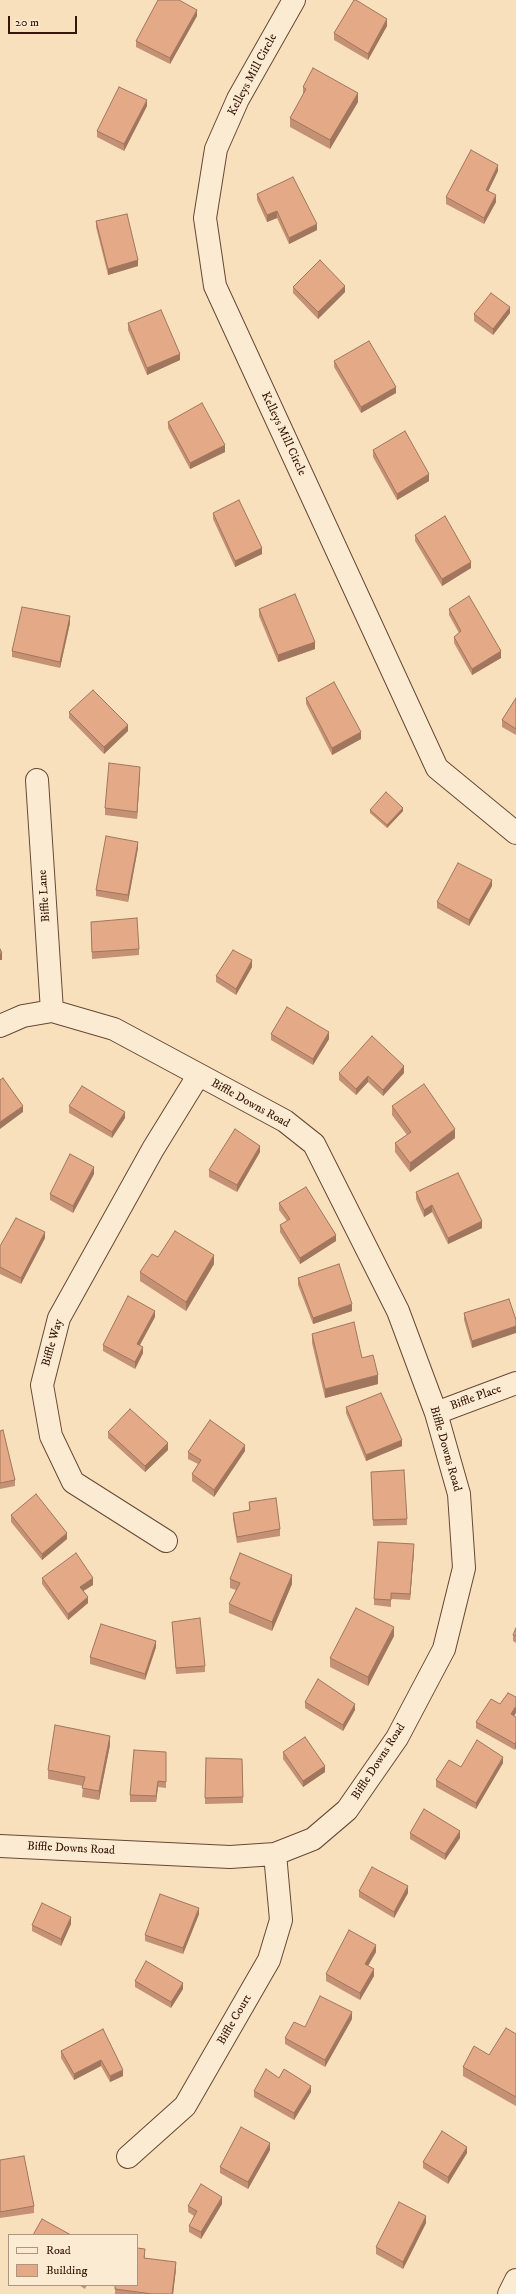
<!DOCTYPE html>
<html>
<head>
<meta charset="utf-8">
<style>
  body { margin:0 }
  #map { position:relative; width:516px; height:2294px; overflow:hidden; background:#f9e0bc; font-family:"IM FELL DW Pica",serif }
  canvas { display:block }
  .legend { position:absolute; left:8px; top:2234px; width:130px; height:52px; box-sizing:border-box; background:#fbebd3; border:1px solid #ac9681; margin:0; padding:5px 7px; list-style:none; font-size:12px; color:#361607 }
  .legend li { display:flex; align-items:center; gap:8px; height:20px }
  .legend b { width:20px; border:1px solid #ac9681 }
  .scale { position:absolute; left:8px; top:16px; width:69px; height:18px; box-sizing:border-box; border:2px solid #361607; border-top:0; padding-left:5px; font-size:12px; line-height:14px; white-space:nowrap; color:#361607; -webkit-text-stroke:3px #fbebd3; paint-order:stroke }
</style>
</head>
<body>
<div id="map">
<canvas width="516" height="2294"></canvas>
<ul class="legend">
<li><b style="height:5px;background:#fbebd3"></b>Road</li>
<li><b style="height:11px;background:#e4a987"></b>Building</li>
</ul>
<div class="scale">20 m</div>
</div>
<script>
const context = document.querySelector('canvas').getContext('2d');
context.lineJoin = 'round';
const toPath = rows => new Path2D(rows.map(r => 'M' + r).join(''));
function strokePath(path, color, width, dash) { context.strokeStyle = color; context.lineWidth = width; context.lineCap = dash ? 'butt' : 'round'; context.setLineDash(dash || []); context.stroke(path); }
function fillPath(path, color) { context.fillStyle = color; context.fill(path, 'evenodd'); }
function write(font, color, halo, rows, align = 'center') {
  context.font = font + ' "IM FELL DW Pica",serif'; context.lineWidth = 4; context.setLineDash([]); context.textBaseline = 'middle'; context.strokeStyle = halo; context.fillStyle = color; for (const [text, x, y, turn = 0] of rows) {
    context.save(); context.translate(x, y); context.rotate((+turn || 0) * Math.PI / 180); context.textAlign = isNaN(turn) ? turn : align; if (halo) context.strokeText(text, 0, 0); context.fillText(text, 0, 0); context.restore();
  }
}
const minor = toPath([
  [294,0,238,99,216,149,205,218,215,286,437,768,516,833],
  [37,780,52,1011],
  [0,1026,23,1016,52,1011,114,1029,285,1121,314,1144,398,1311,436,1413,459,1494,464,1568,444,1649,397,1738,347,1810,313,1839,275,1854,230,1857,0,1846],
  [436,1413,516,1383],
  [166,1541,73,1482,51,1436,42,1385,59,1318,153,1149,198,1076],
  [128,2157,185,2106,269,1960,281,1920,275,1854]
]);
const tertiary = toPath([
  [509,2294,516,2280]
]);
strokePath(minor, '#674834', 24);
strokePath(tertiary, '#674834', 24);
strokePath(minor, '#fbebd3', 22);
strokePath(tertiary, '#fbebd3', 22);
fillPath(toPath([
  [197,16,170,64,136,47,136,41],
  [387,26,368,60,334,40,334,33],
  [303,87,358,102,330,149,290,127,290,118,303,95],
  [147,106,124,151,97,137,97,131],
  [498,171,488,191,496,202,484,224,446,204,446,197],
  [257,194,317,230,289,244,277,218,267,222,257,200],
  [96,221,138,266,108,275,96,227],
  [293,287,345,292,318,319,293,293],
  [510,313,493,335,474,321,474,314],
  [128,323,180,360,147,375,128,330],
  [334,361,396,393,361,413,334,367],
  [168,422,225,452,190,469,168,428],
  [373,450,429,481,397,500,373,457],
  [213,513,262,554,235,567,213,519],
  [415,535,471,568,442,586,415,541],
  [259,609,315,649,278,662,259,616],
  [449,609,501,658,472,675,454,643,454,637,459,633,449,615],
  [70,623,60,668,12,657,12,651],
  [306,698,361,739,332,755,306,704],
  [516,698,516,735,502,727,502,720],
  [69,712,128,731,104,754,69,718],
  [140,773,137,819,105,815,105,808],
  [370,810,403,811,387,828,370,813],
  [138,848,128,902,96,896,96,890],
  [492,886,469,926,437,908,437,902],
  [91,922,139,949,139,955,92,959],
  [252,967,236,995,216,982,216,976],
  [271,1034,329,1039,313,1065,271,1040],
  [339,1073,404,1073,383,1096,368,1082,356,1095,339,1080],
  [69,1106,125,1118,112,1138,69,1113],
  [392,1106,455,1138,410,1172,395,1152,395,1143,407,1135,392,1115],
  [260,1152,237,1192,209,1177,209,1170],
  [94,1174,73,1213,50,1200,50,1194],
  [416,1192,482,1228,448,1244,432,1212,424,1217,416,1199],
  [279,1203,336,1241,300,1264,280,1232,280,1225,287,1221,279,1210],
  [45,1238,21,1284,0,1274,0,1246],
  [158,1257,214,1264,186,1311,140,1281,140,1272],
  [298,1278,352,1311,313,1324,298,1285],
  [509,1299,472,1348,464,1320,464,1313],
  [155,1317,140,1345,143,1353,135,1369,103,1351,103,1345],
  [312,1334,362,1358,378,1384,325,1398,312,1343],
  [346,1407,402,1446,366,1461,346,1413],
  [0,1431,15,1480,15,1486,0,1489],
  [108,1432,168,1450,145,1472,108,1438],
  [245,1451,214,1497,192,1481,192,1474,198,1464,188,1459,188,1452],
  [371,1472,407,1519,407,1525,373,1526],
  [249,1502,280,1529,280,1536,237,1543,233,1519,233,1513,249,1510],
  [11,1515,67,1539,42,1560,11,1522],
  [414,1551,410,1600,391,1599,391,1607,374,1605,374,1599],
  [42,1578,93,1585,83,1591,88,1603,68,1620,42,1584],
  [230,1579,292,1584,272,1631,229,1613,229,1604,236,1590,230,1588],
  [172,1622,205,1666,205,1672,176,1674],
  [516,1628,516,1643,513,1641,513,1635],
  [394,1636,368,1686,330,1667,330,1658],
  [156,1647,145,1680,90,1664,90,1657],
  [305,1702,355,1710,343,1731,305,1708],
  [514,1716,516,1717,515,1750,476,1728,476,1722],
  [110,1745,99,1800,82,1797,83,1786,48,1779,48,1770],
  [166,1752,166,1788,158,1787,156,1802,130,1802,130,1795],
  [283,1752,325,1772,303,1787,283,1759],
  [242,1759,243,1803,205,1804,205,1798],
  [503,1763,476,1809,436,1787,436,1780],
  [410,1833,460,1838,445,1860,410,1839],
  [359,1891,408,1893,394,1918,359,1897],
  [199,1914,183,1954,145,1941,145,1935],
  [71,1924,61,1946,32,1931,32,1925],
  [376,1952,368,1966,374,1976,360,2000,326,1981,326,1974],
  [135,1981,183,1989,171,2008,135,1987],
  [352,2019,325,2067,285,2044,285,2038,305,2027],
  [103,2029,123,2076,110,2082,101,2066,74,2080,61,2058,61,2051],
  [516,2034,516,2106,463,2076,463,2067,489,2055],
  [254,2091,311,2092,294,2120,254,2097],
  [270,2150,248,2189,220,2173,220,2167],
  [467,2153,448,2184,423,2168,423,2162],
  [0,2160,34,2206,34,2213,0,2218],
  [222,2204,201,2239,189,2232,189,2226,194,2216,188,2212,188,2206],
  [426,2223,403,2269,376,2254,376,2247],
  [145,2255,145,2258,176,2269,173,2294,115,2294,115,2289],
  [79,2285,87,2285,85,2289]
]), '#c49174');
fillPath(toPath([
  [197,10,197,16,170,64,170,58],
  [387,19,387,26,368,60,368,54],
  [358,93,358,102,330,149,330,140],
  [147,100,147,106,124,151,124,144],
  [498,165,498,171,486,196,486,190],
  [496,195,496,202,484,224,484,218],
  [277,211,277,218,267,222,267,215],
  [317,224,317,230,289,244,289,238],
  [138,260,138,266,108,275,108,269],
  [345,286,345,292,318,319,318,312],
  [510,307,510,313,493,335,493,329],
  [180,354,180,360,147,375,147,368],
  [396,387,396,393,361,413,361,407],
  [225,445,225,452,190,469,190,463],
  [429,474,429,481,397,500,397,494],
  [262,548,262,554,235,567,235,561],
  [471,562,471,568,442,586,442,579],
  [70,616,70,623,60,668,60,662],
  [315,642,315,649,278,662,278,655],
  [501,651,501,658,472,675,472,669],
  [128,725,128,731,104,754,104,747],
  [361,732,361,739,332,755,332,748],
  [140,767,140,773,137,819,137,812],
  [403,808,403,811,387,828,387,825],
  [138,842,138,848,128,902,128,895],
  [492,880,492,886,469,926,469,920],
  [2,953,2,960,0,960,0,954],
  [252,960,252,967,236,995,236,989],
  [329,1032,329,1039,313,1065,313,1059],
  [404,1066,404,1073,383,1096,383,1090],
  [368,1076,368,1082,356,1095,356,1089],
  [23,1106,23,1112,0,1129,0,1122],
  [125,1112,125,1118,112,1138,112,1132],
  [455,1129,455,1138,410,1172,410,1163],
  [260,1146,260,1152,237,1192,237,1185],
  [94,1167,94,1174,73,1213,73,1206],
  [432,1205,432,1212,424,1217,424,1210],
  [482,1221,482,1228,448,1244,448,1238],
  [45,1232,45,1238,21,1284,21,1278],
  [336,1235,336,1241,300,1264,300,1258],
  [214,1255,214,1264,186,1311,186,1302],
  [352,1304,352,1311,313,1324,313,1318],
  [155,1311,155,1317,137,1350,137,1344],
  [516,1326,516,1333,472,1348,472,1341],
  [143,1347,143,1353,135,1369,135,1362],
  [378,1375,378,1384,325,1398,325,1389],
  [402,1440,402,1446,366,1461,366,1455],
  [168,1443,168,1450,145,1472,145,1466],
  [245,1445,245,1451,214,1497,214,1490],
  [67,1533,67,1539,42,1560,42,1554],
  [414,1544,414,1551,410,1600,410,1594],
  [292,1575,292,1584,272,1631,272,1622],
  [93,1578,93,1585,80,1593,80,1587],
  [88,1597,88,1603,68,1620,68,1614],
  [394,1627,394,1636,368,1686,368,1677],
  [156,1641,156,1647,145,1680,145,1674],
  [355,1704,355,1710,343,1731,343,1725],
  [516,1706,516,1713,511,1721,511,1714],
  [110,1736,110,1745,99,1800,99,1791],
  [516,1741,516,1748,515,1750,515,1744],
  [503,1757,503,1763,476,1809,476,1803],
  [325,1766,325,1772,303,1787,303,1781],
  [158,1781,158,1787,156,1802,156,1796],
  [460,1831,460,1838,445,1860,445,1854],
  [408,1886,408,1893,394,1918,394,1912],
  [199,1908,199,1914,183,1954,183,1948],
  [71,1917,71,1924,61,1946,61,1939],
  [376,1945,376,1952,365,1971,365,1964],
  [374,1969,374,1976,360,2000,360,1993],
  [183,1983,183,1989,171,2008,171,2002],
  [352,2012,352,2019,325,2067,325,2060],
  [101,2060,101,2066,74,2080,74,2074],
  [123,2070,123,2076,110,2082,110,2076],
  [311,2086,311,2092,294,2120,294,2113],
  [270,2143,270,2150,248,2189,248,2182],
  [467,2147,467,2153,448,2184,448,2177],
  [222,2197,222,2204,201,2239,201,2232],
  [426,2216,426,2223,403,2269,403,2262],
  [176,2262,176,2269,173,2294,172,2294]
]), '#a0765e');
const building = toPath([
  [158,0,179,0,197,10,170,58,136,41,158,0],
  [354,0,356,0,387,19,368,54,334,33,354,0],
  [313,68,358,93,330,140,290,118,306,89,303,87,313,68],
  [119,87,147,100,124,144,97,131,119,87],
  [471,150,498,165,486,190,496,195,484,218,446,197,471,150],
  [293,177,317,224,289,238,277,211,267,215,257,194,293,177],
  [127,214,138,260,108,269,96,221,127,214],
  [320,260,345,286,318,312,293,287,320,260],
  [491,293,510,307,493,329,474,314,491,293],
  [161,310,180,354,147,368,128,323,161,310],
  [369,341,396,387,361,407,334,361,369,341],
  [202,403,225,445,190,463,168,422,202,403],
  [405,431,429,474,397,494,373,450,405,431],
  [239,500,262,548,235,561,213,513,239,500],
  [445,516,471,562,442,579,415,535,445,516],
  [295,594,315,642,278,655,259,609,295,594],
  [469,596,501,651,472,669,454,637,461,631,449,609,469,596],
  [22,607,70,616,60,662,12,651,22,607],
  [334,682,361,732,332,748,306,698,334,682],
  [93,690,128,725,104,747,69,712,93,690],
  [516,698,516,729,502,720,516,698],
  [109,763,140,767,137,812,105,808,109,763],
  [386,792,403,808,387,825,370,810,386,792],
  [106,836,138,842,128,895,96,890,106,836],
  [458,863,492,880,469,920,437,902,458,863],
  [137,918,139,949,92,952,91,922,137,918],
  [0,949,2,953,0,954,0,949],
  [233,950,252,960,236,989,216,976,233,950],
  [287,1007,329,1032,313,1059,271,1034,287,1007],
  [372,1036,404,1066,383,1090,368,1076,356,1089,339,1073,372,1036],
  [3,1078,23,1106,0,1122,0,1080,3,1078],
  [424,1084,455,1129,410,1163,395,1143,411,1132,392,1106,424,1084],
  [82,1086,125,1112,112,1132,69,1106,82,1086],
  [235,1129,260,1146,237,1185,209,1170,235,1129],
  [70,1154,94,1167,73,1206,50,1194,70,1154],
  [458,1173,482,1221,448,1238,432,1205,424,1210,416,1192,458,1173],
  [306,1187,336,1235,300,1258,280,1225,290,1219,279,1203,306,1187],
  [16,1218,45,1232,21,1278,0,1267,0,1246,16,1218],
  [175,1231,214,1255,186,1302,140,1272,152,1254,158,1257,175,1231],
  [339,1264,352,1304,313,1318,298,1278,339,1264],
  [128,1296,155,1311,137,1344,143,1347,135,1362,103,1345,128,1296],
  [509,1299,516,1320,516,1326,472,1341,464,1313,509,1299],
  [354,1322,362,1358,373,1355,378,1375,325,1389,312,1334,354,1322],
  [381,1393,402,1440,366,1455,346,1407,381,1393],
  [130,1409,168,1443,145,1466,108,1432,130,1409],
  [210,1420,245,1445,214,1490,192,1474,201,1460,188,1452,210,1420],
  [3,1430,15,1480,0,1483,0,1431,3,1430],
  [404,1470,407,1519,373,1520,371,1472,404,1470],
  [36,1494,67,1533,42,1554,11,1515,36,1494],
  [276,1498,280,1529,237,1537,233,1513,250,1510,249,1502,276,1498],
  [378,1542,414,1544,410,1594,391,1593,391,1600,374,1599,378,1542],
  [76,1553,93,1578,80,1587,88,1597,68,1614,42,1578,76,1553],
  [240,1553,292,1575,272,1622,229,1604,240,1583,230,1579,240,1553],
  [356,1608,394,1627,368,1677,330,1658,356,1608],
  [200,1618,205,1666,176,1668,172,1622,200,1618],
  [101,1624,156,1641,145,1674,90,1657,101,1624],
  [516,1628,516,1636,513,1635,516,1628],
  [318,1679,355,1704,343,1725,305,1702,318,1679],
  [508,1693,516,1697,516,1706,511,1714,516,1717,516,1741,515,1744,476,1722,491,1699,500,1704,508,1693],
  [55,1725,110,1736,99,1791,82,1788,85,1777,48,1770,55,1725],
  [305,1737,325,1766,303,1781,283,1752,305,1737],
  [477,1740,503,1757,476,1803,436,1780,449,1760,461,1767,477,1740],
  [134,1750,166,1752,166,1782,158,1781,156,1796,130,1795,134,1750],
  [206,1758,242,1759,243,1797,205,1798,206,1758],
  [424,1809,460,1831,445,1854,410,1833,424,1809],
  [372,1867,408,1886,394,1912,359,1891,372,1867],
  [160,1894,199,1908,183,1948,145,1935,160,1894],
  [42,1903,71,1917,61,1939,32,1925,42,1903],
  [349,1930,376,1945,365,1964,374,1969,360,1993,326,1974,349,1930],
  [146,1961,183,1983,171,2002,135,1981,146,1961],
  [320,1996,352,2012,325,2060,285,2038,294,2022,305,2027,320,1996],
  [506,2028,516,2034,516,2097,463,2067,474,2046,489,2055,506,2028],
  [103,2029,123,2070,110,2076,101,2060,74,2074,61,2051,103,2029],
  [266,2069,279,2078,284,2069,311,2086,294,2113,254,2091,266,2069],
  [241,2127,270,2143,248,2182,220,2167,241,2127],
  [442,2131,467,2147,448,2177,423,2162,442,2131],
  [24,2156,34,2206,0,2212,0,2160,24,2156],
  [201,2184,222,2197,201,2232,189,2226,197,2211,188,2206,201,2184],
  [399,2202,426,2216,403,2262,376,2247,399,2202],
  [42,2219,71,2235,33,2235,42,2219],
  [137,2248,145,2249,144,2258,176,2262,172,2294,152,2294,115,2289,115,2285,137,2285,137,2248]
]);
fillPath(building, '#e4a987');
strokePath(building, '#a0765e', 1);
write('12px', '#361607', '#fbebd3', [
  ["Kelleys Mill Circle",253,75,-62],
  ["Kelleys Mill Circle",283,434,65],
  ["Biffle Lane",45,896,-94],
  ["Biffle Downs Road",250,1104,29],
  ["Biffle Way",53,1343,-74],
  ["Biffle Place",476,1398,-20],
  ["Biffle Downs Road",445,1449,74],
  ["Biffle Downs Road",379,1762,-57],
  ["Biffle Downs Road",71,1849,3],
  ["Biffle Court",235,2020,-60]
]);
</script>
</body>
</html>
